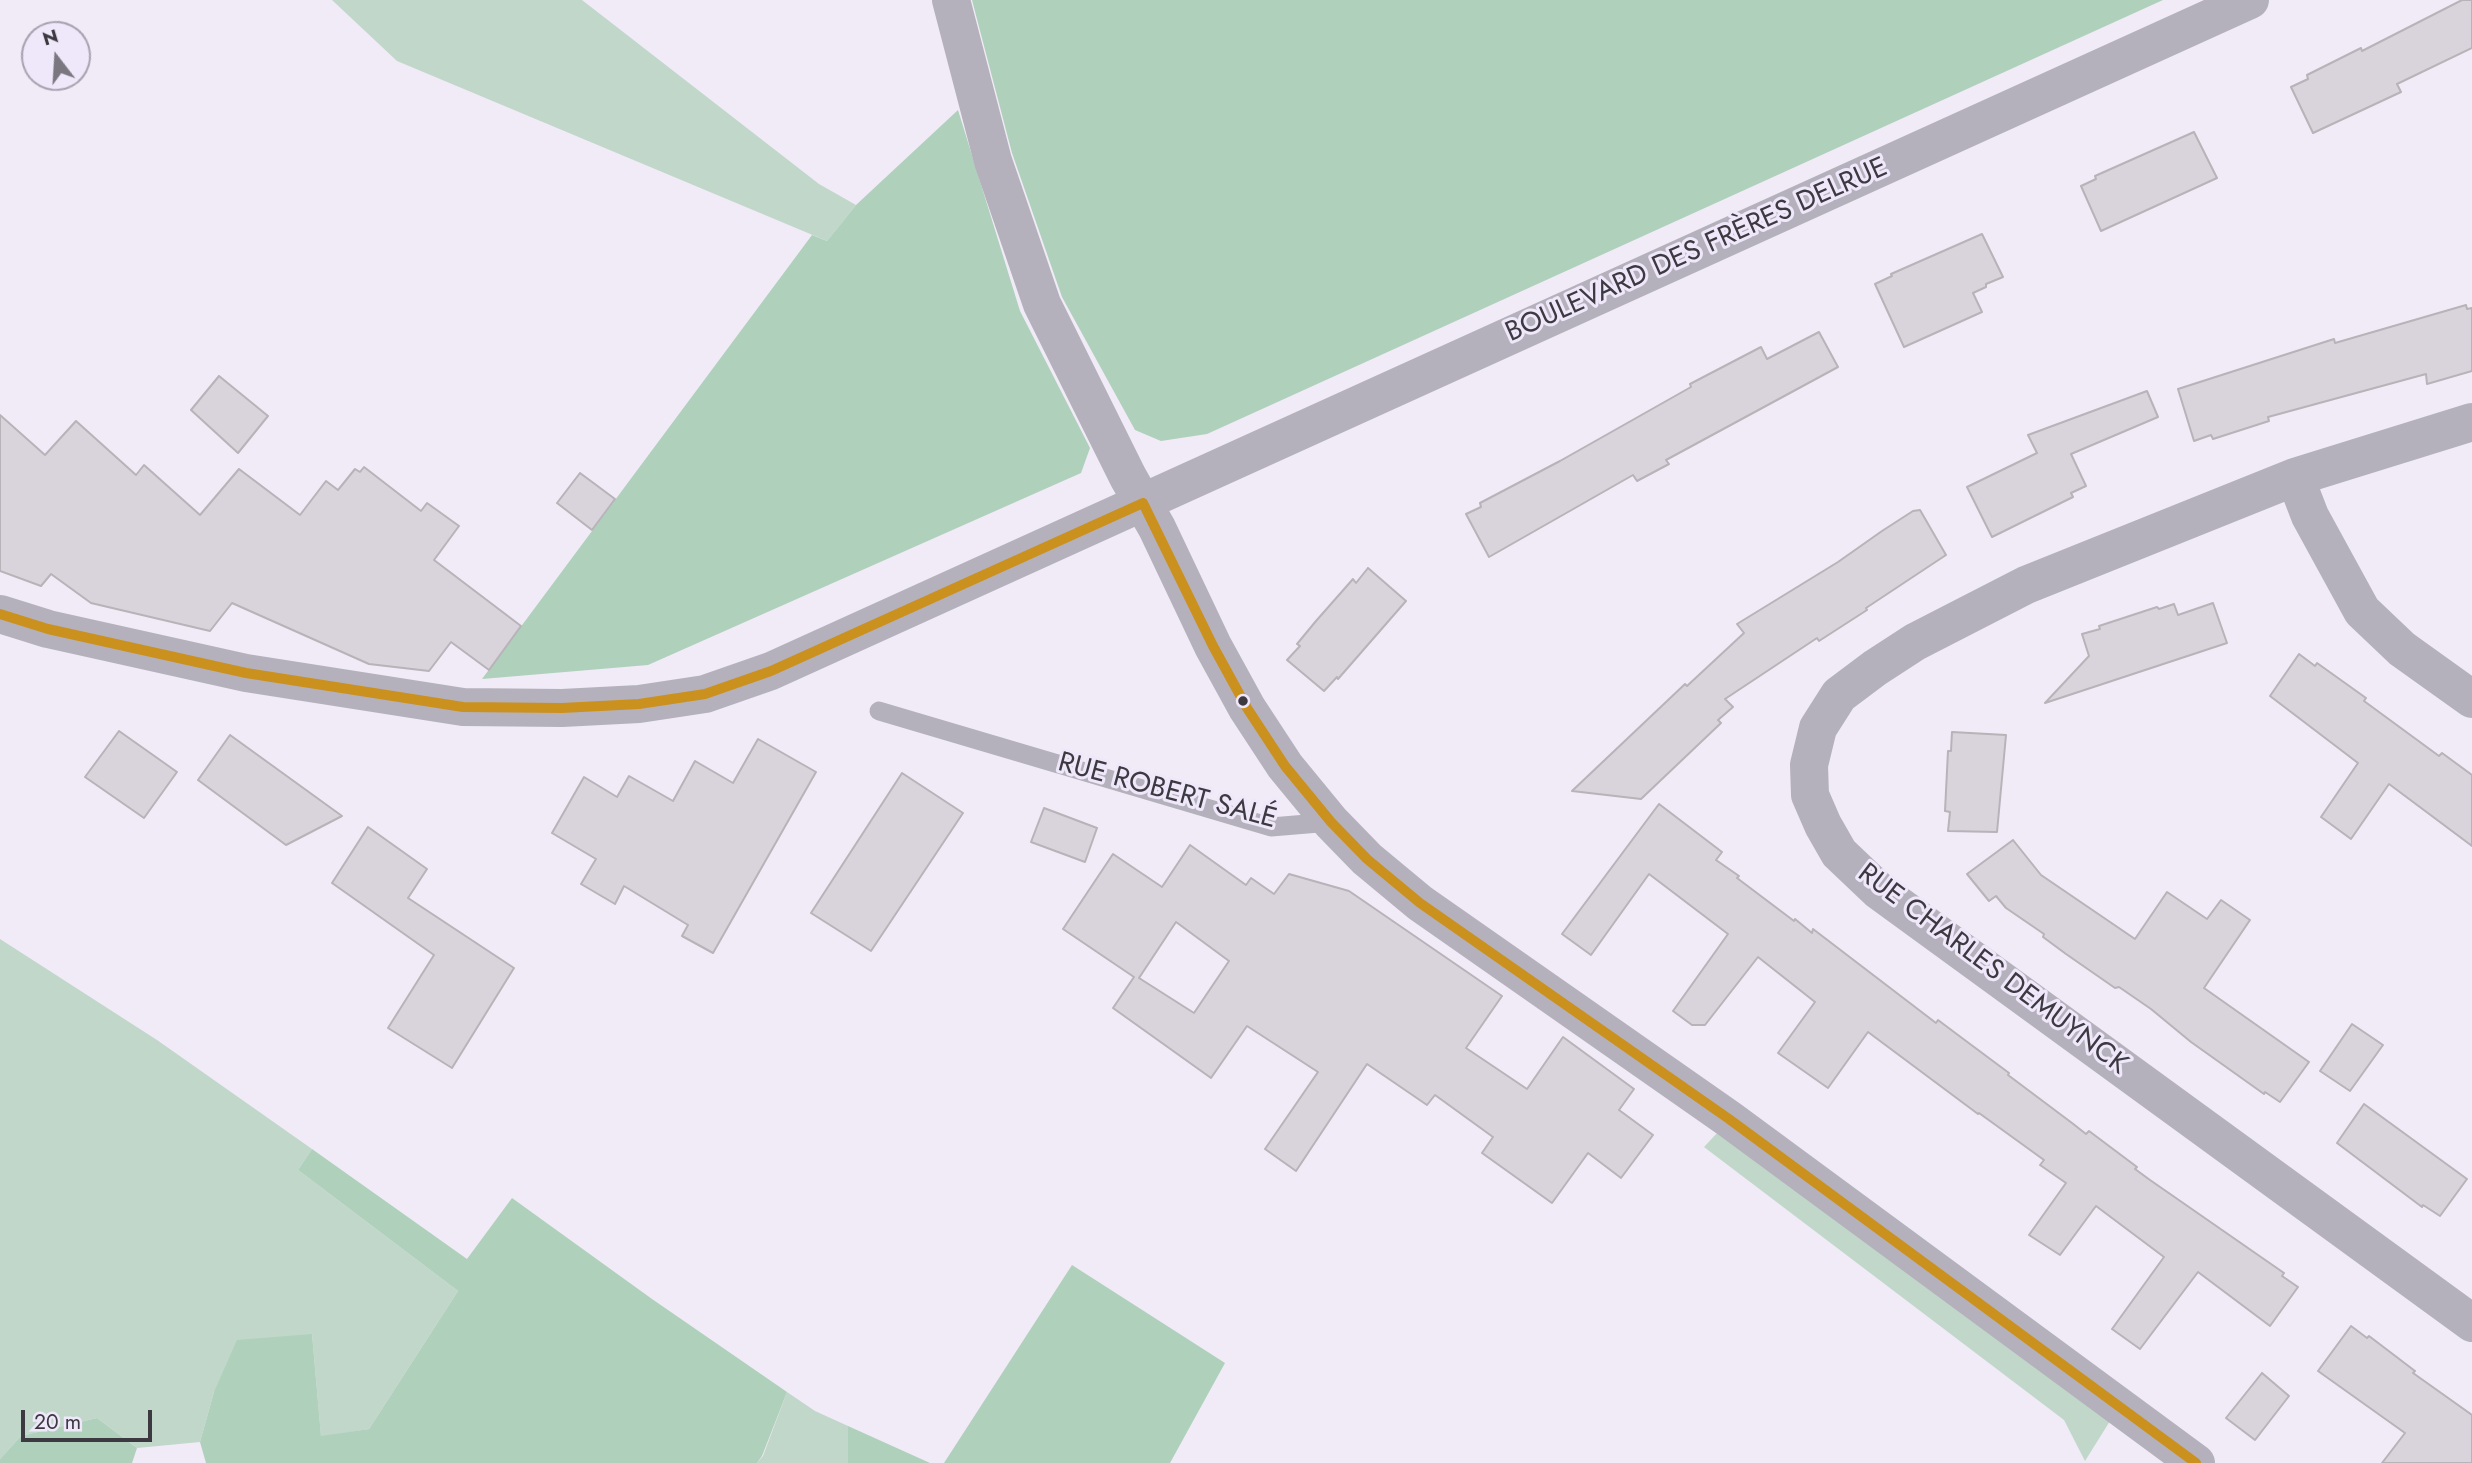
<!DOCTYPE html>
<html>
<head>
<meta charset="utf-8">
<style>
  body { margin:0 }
  #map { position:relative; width:2472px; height:1463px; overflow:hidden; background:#f0ebf6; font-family:Jost,sans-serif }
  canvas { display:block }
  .north { position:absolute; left:21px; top:21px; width:70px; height:70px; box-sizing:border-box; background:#efe7fa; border:2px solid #a7a1b0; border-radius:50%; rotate:343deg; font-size:19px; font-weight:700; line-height:28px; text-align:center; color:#3c3940 }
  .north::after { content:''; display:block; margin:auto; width:24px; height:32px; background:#7b7780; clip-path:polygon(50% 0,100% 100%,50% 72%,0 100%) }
  .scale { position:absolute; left:21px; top:1410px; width:131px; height:32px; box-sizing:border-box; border:4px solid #3c3940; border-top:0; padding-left:9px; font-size:21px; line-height:24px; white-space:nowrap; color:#3c3940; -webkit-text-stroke:5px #efe7fa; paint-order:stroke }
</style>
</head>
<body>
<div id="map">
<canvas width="2472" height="1463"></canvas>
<div class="north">N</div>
<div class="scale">20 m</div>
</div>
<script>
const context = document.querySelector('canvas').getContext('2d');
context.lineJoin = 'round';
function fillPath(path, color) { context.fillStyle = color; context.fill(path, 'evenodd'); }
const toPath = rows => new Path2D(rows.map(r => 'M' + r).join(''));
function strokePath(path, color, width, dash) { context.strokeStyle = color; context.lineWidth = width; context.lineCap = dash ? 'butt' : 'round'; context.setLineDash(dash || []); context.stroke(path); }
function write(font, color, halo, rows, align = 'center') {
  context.font = font + ' Jost,sans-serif'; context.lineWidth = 6; context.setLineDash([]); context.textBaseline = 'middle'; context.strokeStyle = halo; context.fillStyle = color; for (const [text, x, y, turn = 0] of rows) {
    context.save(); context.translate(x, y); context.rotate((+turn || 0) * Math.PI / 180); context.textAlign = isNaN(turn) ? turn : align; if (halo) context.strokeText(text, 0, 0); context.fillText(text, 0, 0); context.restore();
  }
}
fillPath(toPath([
  [332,0,582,0,819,184,856,205,827,241,397,61],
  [0,939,157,1040,312,1149,298,1170,458,1291,369,1429,321,1437,312,1334,214,1392,200,1442,137,1448,97,1418,21,1436,0,1459],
  [1718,1132,2110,1421,2085,1461,2064,1420,1704,1147],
  [787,1392,815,1411,848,1426,848,1463,757,1463,763,1456]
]), '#c1d7c9');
fillPath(toPath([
  [972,0,2163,0,1207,434,1161,441,1135,430,1062,297,1012,153],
  [958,110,1020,311,1090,448,1081,473,648,665,482,679,812,235,827,241,856,205],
  [312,1149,467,1259,512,1198,652,1299,787,1392,762,1456,757,1463,206,1463,200,1442,214,1392,237,1340,312,1334,321,1436,369,1429,458,1291,298,1170],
  [1072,1265,1225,1363,1170,1463,944,1463],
  [97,1418,137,1448,132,1463,0,1463,0,1459,21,1436],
  [848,1426,930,1463,848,1463]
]), '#afd0bb');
const building = toPath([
  [2462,0,2472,0,2472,48,2397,84,2401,92,2313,133,2291,87,2308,79,2307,75,2361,48,2362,51,2462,0],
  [2194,132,2217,178,2101,231,2081,186,2096,179,2095,176,2194,132],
  [1982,234,2003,277,1986,284,1986,287,1973,293,1982,312,1904,347,1875,284,1892,276,1891,274,1982,234],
  [2466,305,2467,309,2472,308,2472,371,2427,384,2426,374,2268,417,2269,421,2213,439,2211,435,2194,441,2178,389,2334,339,2335,343,2466,305],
  [1819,332,1838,367,1666,460,1669,464,1637,481,1633,475,1489,557,1466,514,1481,507,1480,503,1560,461,1691,387,1690,384,1761,347,1767,359,1819,332],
  [219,376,268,416,238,453,191,410,219,376],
  [2147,391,2158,417,2071,454,2086,486,2071,493,2073,497,1992,537,1967,487,2037,453,2028,435,2147,391],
  [0,415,45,455,76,421,136,475,144,465,200,515,239,469,300,515,326,481,338,490,355,469,360,472,364,467,421,511,427,503,459,526,434,560,521,626,489,670,451,642,429,671,369,664,232,603,210,631,91,603,51,574,41,586,0,571,0,415],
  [580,473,615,499,592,530,557,503,580,473],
  [1920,510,1946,555,1866,608,1867,610,1819,641,1817,638,1725,699,1733,707,1718,720,1721,723,1641,799,1572,791,1685,684,1687,686,1744,633,1737,624,1838,562,1882,531,1913,511,1920,510],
  [1368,568,1406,601,1338,679,1337,677,1324,691,1287,660,1300,646,1297,644,1316,621,1353,579,1356,583,1368,568],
  [2213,603,2227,643,2045,703,2089,656,2082,634,2100,629,2099,626,2157,607,2159,609,2174,604,2178,615,2213,603],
  [2299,654,2315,666,2317,663,2366,698,2364,701,2439,756,2442,753,2472,775,2472,846,2389,784,2351,839,2321,817,2358,763,2270,696,2299,654],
  [119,731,177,772,144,818,85,777,119,731],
  [1952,732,2006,735,1997,832,1948,831,1950,812,1945,811,1948,751,1951,751,1952,732],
  [230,735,342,816,286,845,198,780,230,735],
  [758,739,816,772,713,953,682,936,688,925,624,886,615,904,581,884,596,859,552,833,584,777,617,797,629,776,673,801,695,761,733,783,758,739],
  [902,773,963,813,871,951,811,913,902,773],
  [1659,804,1722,852,1716,860,1739,876,1737,878,1794,921,1795,919,1812,933,1813,929,1936,1023,1938,1020,1962,1038,2009,1073,2008,1075,2072,1123,2086,1134,2089,1131,2137,1167,2135,1169,2150,1180,2284,1273,2282,1276,2298,1287,2270,1326,2198,1272,2140,1349,2112,1329,2164,1257,2096,1206,2060,1255,2029,1235,2066,1183,2040,1165,2044,1160,1979,1113,1978,1114,1868,1032,1828,1088,1778,1053,1815,1002,1758,957,1705,1025,1692,1025,1673,1011,1728,934,1649,874,1591,955,1562,934,1659,804],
  [1044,808,1097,828,1085,862,1031,842,1044,808],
  [368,827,427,869,408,898,514,968,452,1068,388,1028,434,955,332,883,368,827],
  [2013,840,2041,875,2135,939,2167,892,2207,919,2221,900,2250,920,2204,988,2309,1062,2280,1102,2265,1092,2264,1094,2191,1042,2151,1009,2119,987,2115,988,2066,954,2043,937,2044,934,2006,908,1996,896,1989,901,1967,874,2013,840],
  [1190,845,1246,885,1251,878,1274,894,1289,874,1349,891,1502,996,1466,1048,1527,1089,1563,1037,1634,1089,1619,1110,1653,1135,1621,1178,1588,1153,1552,1203,1482,1153,1493,1137,1435,1095,1427,1105,1367,1064,1296,1171,1265,1149,1318,1072,1247,1026,1211,1078,1113,1008,1134,977,1063,929,1113,854,1162,887,1190,845],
  [1176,922,1229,961,1194,1013,1139,978,1176,922],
  [2352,1024,2383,1045,2350,1091,2320,1071,2352,1024],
  [2364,1104,2467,1179,2440,1216,2423,1205,2422,1207,2337,1143,2364,1104],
  [2351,1326,2367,1338,2369,1336,2415,1371,2413,1373,2472,1415,2472,1463,2382,1463,2405,1433,2318,1371,2351,1326],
  [2262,1373,2289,1396,2255,1440,2226,1418,2262,1373]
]);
fillPath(building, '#d9d4db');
strokePath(building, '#b8b2b9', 2);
strokePath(toPath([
  [879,711,1271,827,1331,822]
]), '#b5b1bc', 19);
strokePath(toPath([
  [951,0,993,161,1042,304,1128,477,1157,528,1213,646,1247,708,1285,766,1331,822,1367,859,1420,903,1729,1119,2196,1463],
  [2472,422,2295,477,2026,585,1915,642,1875,668,1839,695,1818,728,1809,765,1810,795,1823,825,1839,853,1879,891,2472,1323],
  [2295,477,2310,516,2362,611,2402,649,2472,699],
  [0,614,48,629,246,673,463,707,562,708,639,704,705,694,771,671,2250,0]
]), '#b5b1bc', 38);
strokePath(toPath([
  [1143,503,1213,646,1247,708,1285,766,1331,822,1367,859,1420,903,1729,1119,2196,1463],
  [0,614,48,629,246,673,463,707,562,708,639,704,705,694,771,671,1143,503]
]), '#cb911e', 10);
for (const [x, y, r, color] of [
  [1243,701,6,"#3c3940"]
]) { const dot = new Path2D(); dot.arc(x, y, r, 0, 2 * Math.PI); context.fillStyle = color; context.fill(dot); strokePath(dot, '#efe7fa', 2.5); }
write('28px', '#3c3940', '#efe7fa', [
  ["BOULEVARD DES FRÈRES DELRUE",1697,251,-24],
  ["RUE ROBERT SALÉ",1167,792,15],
  ["RUE CHARLES DEMUYNCK",1992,970,37]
]);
</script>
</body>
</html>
